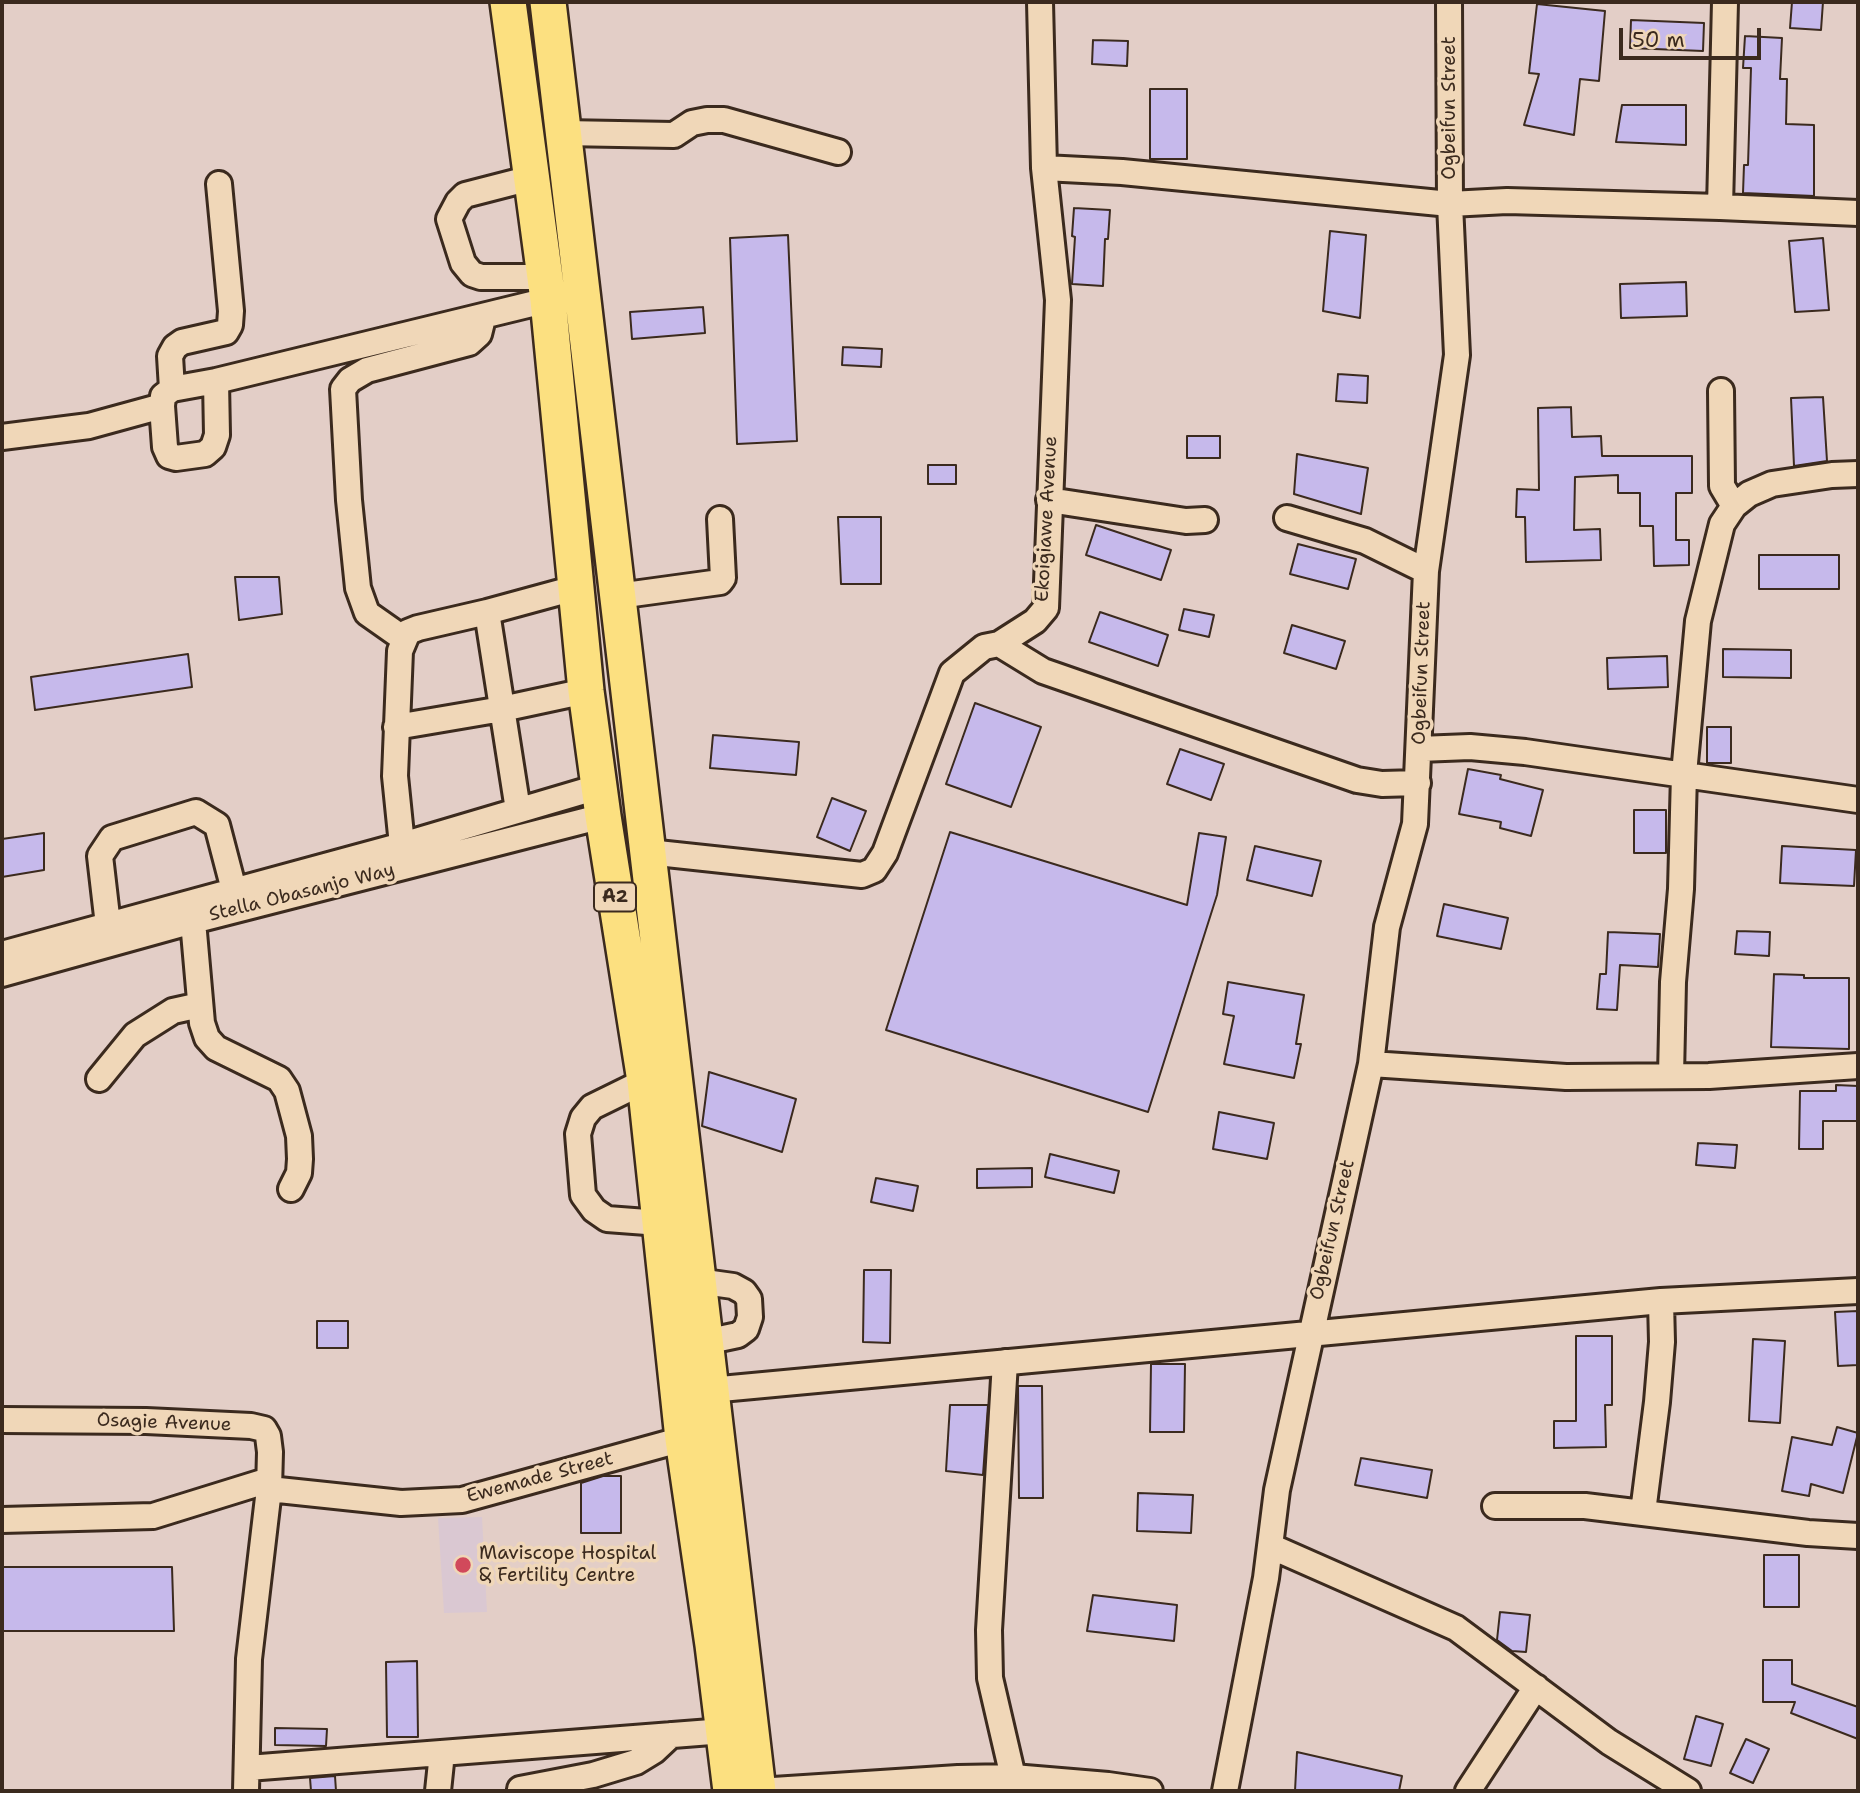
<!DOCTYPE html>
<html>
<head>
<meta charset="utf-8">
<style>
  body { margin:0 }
  #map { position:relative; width:1860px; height:1793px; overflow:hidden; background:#e3cec7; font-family:"Shantell Sans",sans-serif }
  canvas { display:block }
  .frame { position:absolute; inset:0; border:4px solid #3b2a1e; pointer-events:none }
  .scale { position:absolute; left:1619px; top:28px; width:142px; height:32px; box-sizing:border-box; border:4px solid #3b2a1e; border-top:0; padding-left:9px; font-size:21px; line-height:24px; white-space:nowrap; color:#3b2a1e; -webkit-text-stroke:5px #f0d7b8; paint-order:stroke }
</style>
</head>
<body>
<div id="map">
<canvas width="1860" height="1793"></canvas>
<div class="frame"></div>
<div class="scale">50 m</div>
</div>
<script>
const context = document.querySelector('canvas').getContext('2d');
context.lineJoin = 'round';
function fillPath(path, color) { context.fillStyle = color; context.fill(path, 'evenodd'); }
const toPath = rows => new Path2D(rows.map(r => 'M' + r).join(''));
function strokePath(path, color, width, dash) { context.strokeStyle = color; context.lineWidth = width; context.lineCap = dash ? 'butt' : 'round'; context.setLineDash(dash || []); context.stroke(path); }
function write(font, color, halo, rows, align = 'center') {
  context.font = font + ' "Shantell Sans",sans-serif'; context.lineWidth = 7; context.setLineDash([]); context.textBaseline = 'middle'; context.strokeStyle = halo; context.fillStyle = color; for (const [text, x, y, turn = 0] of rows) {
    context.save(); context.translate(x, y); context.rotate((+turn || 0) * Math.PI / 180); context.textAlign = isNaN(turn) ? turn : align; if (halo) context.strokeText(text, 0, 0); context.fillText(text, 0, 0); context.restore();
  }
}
fillPath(toPath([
  [482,1517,487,1612,444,1613,438,1518]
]), '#dac8d2');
const building = toPath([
  [1792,2,1823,2,1821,30,1790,28,1792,2],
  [1537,4,1605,11,1599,81,1580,79,1574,135,1524,125,1539,74,1529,73,1537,4],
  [1631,20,1704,23,1703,51,1630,48,1631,20],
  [1745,36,1782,38,1780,79,1787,79,1786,124,1814,125,1814,196,1743,193,1744,165,1748,165,1751,68,1743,68,1745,36],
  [1093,40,1128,41,1127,66,1092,64,1093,40],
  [1150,89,1187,89,1187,159,1150,159,1150,89],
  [1622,105,1686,105,1686,145,1616,142,1622,105],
  [1074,208,1110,210,1108,239,1105,239,1103,286,1072,284,1075,237,1072,236,1074,208],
  [1330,231,1366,235,1360,318,1323,311,1330,231],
  [788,235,797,441,737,444,730,238,788,235],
  [1823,238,1829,310,1795,312,1789,241,1823,238],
  [1686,282,1687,316,1621,318,1620,284,1686,282],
  [703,307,705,333,632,339,630,312,703,307],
  [843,347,882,349,881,367,842,365,843,347],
  [1338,374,1368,376,1367,403,1336,401,1338,374],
  [1823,397,1827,461,1794,466,1791,398,1823,397],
  [1571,407,1572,437,1601,436,1602,456,1692,456,1692,493,1676,493,1676,540,1689,540,1689,565,1654,566,1653,526,1640,526,1640,493,1618,493,1618,475,1575,477,1574,530,1600,529,1601,560,1526,562,1525,517,1516,517,1517,489,1539,490,1538,408,1571,407],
  [1187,436,1220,436,1220,458,1187,458,1187,436],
  [1297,454,1368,468,1361,514,1294,494,1297,454],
  [928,465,956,465,956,484,928,484,928,465],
  [838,517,881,517,881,584,841,584,838,517],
  [1096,525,1171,550,1161,580,1086,555,1096,525],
  [1298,544,1356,559,1348,589,1290,574,1298,544],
  [1759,555,1839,555,1839,589,1759,589,1759,555],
  [235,577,279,577,282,614,239,620,235,577],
  [1184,609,1214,615,1209,637,1179,630,1184,609],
  [1100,612,1168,635,1158,666,1089,642,1100,612],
  [1292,625,1345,641,1336,669,1284,653,1292,625],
  [1723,649,1791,650,1791,678,1723,677,1723,649],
  [188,654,192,687,35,710,31,677,188,654],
  [1667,656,1668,687,1608,689,1607,658,1667,656],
  [975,703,1041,727,1011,807,946,784,975,703],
  [1707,727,1731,727,1731,763,1707,763,1707,727],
  [713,735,799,742,796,775,710,768,713,735],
  [1180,749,1224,764,1211,800,1167,784,1180,749],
  [1468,769,1501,775,1500,779,1543,790,1531,836,1500,828,1501,822,1459,814,1468,769],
  [832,798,866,811,850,851,817,837,832,798],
  [1634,810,1666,810,1666,853,1634,853,1634,810],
  [950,832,1187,905,1199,833,1226,837,1217,895,1148,1112,886,1030,950,832],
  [44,833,44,870,2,877,2,839,44,833],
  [1255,846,1321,861,1312,896,1247,880,1255,846],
  [1782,846,1856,850,1854,886,1780,883,1782,846],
  [1444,904,1508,918,1501,949,1437,936,1444,904],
  [1737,931,1770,932,1769,956,1735,954,1737,931],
  [1608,932,1660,934,1658,967,1620,965,1617,1010,1597,1009,1600,974,1606,974,1608,932],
  [1774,974,1804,975,1804,978,1849,978,1849,1049,1771,1047,1774,974],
  [1228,982,1304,995,1296,1044,1301,1044,1294,1078,1224,1064,1234,1016,1223,1014,1228,982],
  [709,1072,796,1099,782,1152,702,1126,709,1072],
  [1836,1085,1858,1086,1858,1121,1823,1121,1823,1149,1799,1149,1800,1091,1836,1091,1836,1085],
  [1219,1112,1274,1123,1267,1159,1213,1149,1219,1112],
  [1698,1143,1737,1145,1735,1168,1696,1165,1698,1143],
  [1050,1154,1119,1171,1114,1193,1045,1177,1050,1154],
  [1032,1168,1032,1187,977,1188,977,1169,1032,1168],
  [876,1178,918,1186,913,1211,871,1202,876,1178],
  [864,1270,891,1270,890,1343,863,1342,864,1270],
  [1858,1311,1858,1365,1838,1366,1835,1312,1858,1311],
  [317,1321,348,1321,348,1348,317,1348,317,1321],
  [1576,1336,1612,1336,1612,1405,1605,1405,1606,1447,1554,1448,1554,1421,1576,1421,1576,1336],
  [1753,1339,1785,1341,1780,1423,1749,1421,1753,1339],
  [1151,1364,1185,1364,1184,1432,1150,1432,1151,1364],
  [1018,1386,1042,1386,1043,1498,1019,1498,1018,1386],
  [950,1405,988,1405,983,1475,946,1471,950,1405],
  [1837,1427,1858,1433,1843,1493,1811,1484,1809,1496,1782,1491,1792,1437,1832,1445,1837,1427],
  [1361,1458,1432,1470,1427,1498,1355,1485,1361,1458],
  [603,1476,621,1476,621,1533,581,1533,581,1483,603,1476],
  [1138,1493,1193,1495,1191,1533,1137,1531,1138,1493],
  [1764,1555,1799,1555,1799,1607,1764,1607,1764,1555],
  [2,1567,172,1567,174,1631,2,1631,2,1567],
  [1093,1595,1177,1605,1174,1641,1087,1631,1093,1595],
  [1500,1612,1530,1615,1526,1652,1512,1651,1497,1640,1500,1612],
  [1763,1660,1792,1660,1792,1684,1858,1707,1858,1739,1791,1713,1795,1702,1763,1702,1763,1660],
  [417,1661,418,1737,387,1737,386,1662,417,1661],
  [1696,1716,1723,1724,1711,1766,1684,1759,1696,1716],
  [275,1728,327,1729,326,1746,275,1745,275,1728],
  [1746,1739,1769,1749,1753,1783,1730,1773,1746,1739],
  [1297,1752,1402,1776,1399,1791,1295,1791,1297,1752],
  [335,1776,336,1791,311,1791,310,1778,335,1776]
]);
fillPath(building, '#c6b9eb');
strokePath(building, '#3b2a1e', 2);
const minor = toPath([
  [563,133,674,135,692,123,707,120,724,120,838,152],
  [1044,168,1122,172,1450,204,1507,201,1720,207,1858,213],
  [531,178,465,195,458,202,449,219,463,263,472,274,481,277,545,277],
  [1720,207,1725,2],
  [216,381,217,435,213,447,205,454,176,458,169,456,165,447,162,406,163,396,172,389,216,381,548,300],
  [172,389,170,356,175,347,182,342,226,332,230,325,231,311,219,184],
  [1721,391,1722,486,1734,506],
  [2,437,89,426,162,406],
  [1049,500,1186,521,1205,520],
  [1287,518,1365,541,1426,571],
  [618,596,720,582,723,578,720,519],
  [487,612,518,810],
  [404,639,367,613,358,588,349,500,343,389,350,380,367,370,469,343,479,334,483,318],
  [999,644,1043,671,1357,780,1382,784,1418,783],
  [396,727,502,709,586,691],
  [1419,749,1470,747,1525,752,1858,800],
  [402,845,395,776,400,651,408,632,418,628,487,612,575,588],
  [648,852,862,875,874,870,885,853,952,673,984,647,999,644,1035,621,1046,608,1058,300,1044,168,1040,2],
  [193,921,202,1023,207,1038,216,1048,279,1079,287,1091,299,1136,300,1159,299,1173,291,1189],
  [108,925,100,856,112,838,196,812,217,825,234,890],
  [2,954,402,845,598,787],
  [2,974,193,921,603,816],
  [1371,1064,1566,1077,1709,1076,1858,1066],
  [1671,1076,1673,982,1681,889,1684,774,1698,621,1722,524,1734,506,1749,494,1772,484,1832,475,1858,474],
  [99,1079,135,1035,173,1011,200,1005],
  [645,1081,592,1107,583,1118,578,1134,583,1195,594,1210,607,1219,660,1223],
  [697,1281,733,1286,744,1292,749,1299,750,1317,746,1329,738,1335,705,1342],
  [1005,1362,989,1630,990,1678,1013,1777],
  [710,1390,1661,1301,1858,1291],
  [2,1420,146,1421,251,1426,264,1429,268,1436,270,1452,269,1489,249,1659,246,1791],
  [269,1489,401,1503,462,1500,683,1439],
  [1495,1506,1585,1506,1808,1533,1858,1536],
  [1643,1512,1657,1402,1662,1342,1661,1301],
  [2,1520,153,1516,269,1480],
  [1270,1546,1456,1628,1609,1742,1688,1791],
  [248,1768,724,1731],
  [520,1789,593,1775,636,1762,654,1751,671,1735],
  [438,1791,442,1753],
  [758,1791,958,1778,1013,1777,1108,1785,1150,1791],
  [1225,1791,1266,1578,1277,1490,1371,1064,1387,927,1415,824,1426,571,1457,355,1450,204,1449,2],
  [1468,1791,1536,1687]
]);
const highway = toPath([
  [508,2,548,300,586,691,603,816,645,1081,683,1439,713,1645,731,1791],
  [548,2,758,1791]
]);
strokePath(minor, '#3b2a1e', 30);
strokePath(highway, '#3b2a1e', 40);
strokePath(minor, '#f0d7b8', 24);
strokePath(highway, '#fce080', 35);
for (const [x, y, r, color] of [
  [463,1565,9,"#d1495b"]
]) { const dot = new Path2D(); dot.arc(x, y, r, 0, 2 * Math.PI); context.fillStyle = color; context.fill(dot); strokePath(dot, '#f0d7b8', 2.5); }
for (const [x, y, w] of [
  [615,897,42]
]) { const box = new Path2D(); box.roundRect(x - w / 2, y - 14.5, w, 29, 5); context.fillStyle = '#f0d7b8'; context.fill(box); strokePath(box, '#3b2a1e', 2); }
write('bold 18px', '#3b2a1e', null, [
  ["A2",615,897]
]);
write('19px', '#3b2a1e', '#f0d7b8', [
  ["Ogbeifun Street",1450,108,-90],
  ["Ekoigiawe Avenue",1047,519,-87],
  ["Ogbeifun Street",1422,673,-88],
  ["Stella Obasanjo Way",302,893,-14],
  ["Ogbeifun Street",1333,1230,-77],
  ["Osagie Avenue",164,1423,2],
  ["Ewemade Street",540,1478,-15]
]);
write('19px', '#3b2a1e', '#f0d7b8', [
  ["Maviscope Hospital",479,1554],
  ["& Fertility Centre",479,1576]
], 'left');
</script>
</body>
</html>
